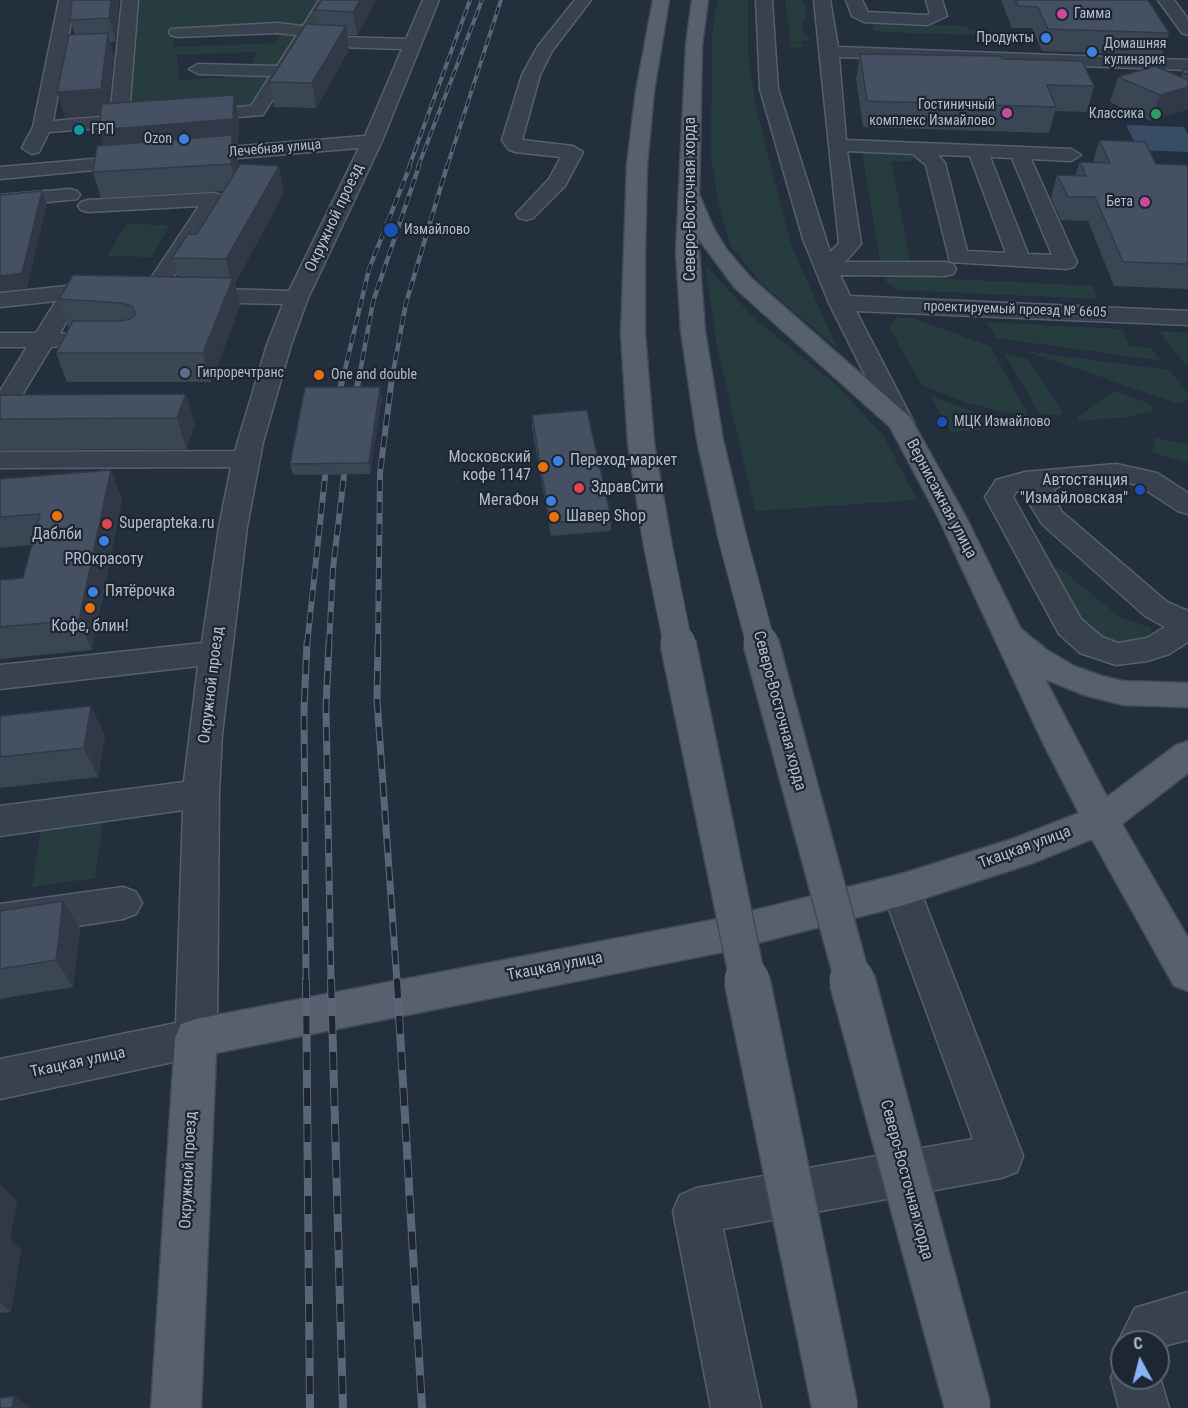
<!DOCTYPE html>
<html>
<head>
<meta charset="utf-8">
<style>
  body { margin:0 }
  #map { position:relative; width:1188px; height:1408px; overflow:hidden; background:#242f3e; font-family:"Roboto Condensed",sans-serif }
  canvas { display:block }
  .north { position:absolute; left:1110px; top:1330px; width:60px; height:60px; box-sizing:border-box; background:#1d2633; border:2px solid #59626f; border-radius:50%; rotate:353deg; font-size:16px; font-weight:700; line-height:24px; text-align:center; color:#b4bcc9 }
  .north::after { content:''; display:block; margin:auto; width:21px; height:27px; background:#8ab4f8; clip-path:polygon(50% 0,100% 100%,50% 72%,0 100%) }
</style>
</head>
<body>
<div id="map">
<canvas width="1188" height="1408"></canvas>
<div class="north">С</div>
</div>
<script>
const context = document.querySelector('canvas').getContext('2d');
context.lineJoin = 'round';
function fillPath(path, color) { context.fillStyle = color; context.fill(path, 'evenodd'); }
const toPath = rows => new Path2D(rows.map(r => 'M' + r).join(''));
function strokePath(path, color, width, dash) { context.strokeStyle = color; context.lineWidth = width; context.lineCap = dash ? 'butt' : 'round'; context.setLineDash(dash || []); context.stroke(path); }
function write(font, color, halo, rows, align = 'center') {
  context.font = font + ' "Roboto Condensed",sans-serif'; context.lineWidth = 4.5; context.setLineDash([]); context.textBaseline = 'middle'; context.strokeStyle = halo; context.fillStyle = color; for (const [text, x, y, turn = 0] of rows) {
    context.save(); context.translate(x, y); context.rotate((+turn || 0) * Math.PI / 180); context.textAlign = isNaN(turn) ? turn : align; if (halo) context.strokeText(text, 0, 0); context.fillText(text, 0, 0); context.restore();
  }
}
fillPath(toPath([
  [135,0,320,0,252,108,126,118],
  [287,24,276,43,175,47,171,29],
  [258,52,245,76,179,80,177,55],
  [717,0,748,0,748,53,756,107,791,245,837,348,761,283,730,245,718,200,711,156,712,37],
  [785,0,802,0,806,10,806,20,801,23,805,35,811,39,798,42,803,46,800,48,791,47],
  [873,22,967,26,968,30,979,30,980,35,881,32,873,29],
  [862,152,912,155,913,159,910,161,891,161,910,261,880,260],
  [127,224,170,225,151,257,107,256],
  [706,266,755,319,835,384,883,435,917,500,755,511,716,342],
  [896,276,1093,286,1097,299,899,290,886,282,885,278],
  [897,318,913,318,990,346,1030,418,967,403,922,385,890,329,891,323],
  [986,322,1122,329,1129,346,1151,348,1162,361,996,338],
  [1159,331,1188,333,1188,364,1184,363],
  [1025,351,1169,370,1188,393,1188,400,1177,403],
  [1004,353,1029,360,1063,413,1060,415,1040,414],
  [1115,391,1150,404,1154,410,1129,417,1080,421,1077,418],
  [930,395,965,409,1026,426,951,432],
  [1156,438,1188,444,1188,463,1154,453,1152,450],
  [1059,568,1121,618,1151,628,1150,643,1117,645,1091,631,1069,604,1052,571],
  [103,821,95,878,32,887,41,829]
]), '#263c3f');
fillPath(toPath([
  [1126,125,1184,127,1188,135,1188,152,1139,150]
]), '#394c67');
const minor = toPath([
  [59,0,75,0,53,121,110,116,122,0,138,0,129,115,251,106,270,76,198,74,189,69,198,64,277,66,297,35,277,33,177,37,171,35,169,32,171,29,277,23,303,26,319,0,335,0,312,36,406,39,423,0,439,0,382,141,308,298,291,345,263,442,247,527,222,734,219,794,217,1038,211,1052,196,1057,0,1099,0,1059,176,1023,183,810,0,836,0,806,184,782,198,666,0,689,0,665,202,643,219,527,231,467,0,468,0,452,235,451,267,345,283,304,194,302,186,300,183,295,186,290,194,288,289,291,359,148,191,162,181,156,191,150,365,136,402,49,306,46,263,115,49,132,39,152,32,154,22,148,33,127,59,0],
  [575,0,591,0,552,51,540,75,522,140,573,146,583,152,565,186,533,218,526,220,519,218,516,214,549,179,561,157,515,152,508,149,502,140,522,75,538,46,575,0],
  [756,0,772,0,778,89,830,252,839,243,814,0,830,0,838,47,1188,60,1188,70,839,57,846,140,1071,149,1081,155,1071,161,1031,159,1077,262,1074,267,1066,269,950,262,926,165,913,154,847,151,861,244,845,262,945,262,953,264,956,269,953,274,945,276,840,275,850,296,1188,311,1188,325,856,311,914,423,910,429,901,431,892,429,829,303,803,239,760,89,756,0],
  [938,155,970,156,1006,253,967,251,945,163,938,155],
  [990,157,1012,158,1052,255,1028,254,990,157],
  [846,0,862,0,868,12,926,15,930,14,926,0,942,0,947,16,928,25,864,22,852,16,846,0],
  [1158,0,1174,0,1188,19,1188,35,1182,33,1158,0],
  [140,155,150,161,147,165,0,179,0,167,140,155],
  [70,189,77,191,80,195,77,199,0,207,0,195,70,189],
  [214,193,221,195,224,199,160,298,152,300,144,298,141,293,199,206,88,212,81,210,78,206,81,202,88,200,214,193],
  [67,286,106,286,114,288,117,293,114,298,106,300,79,300,60,333,72,335,76,340,72,345,51,347,9,417,0,420,0,391,27,347,0,347,0,333,36,333,56,301,0,307,0,293,67,286],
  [1116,464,1157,473,1188,493,1188,514,1178,511,1138,485,1116,480,1064,484,1055,489,1052,495,1062,512,1167,602,1188,611,1188,642,1169,654,1147,661,1116,665,1080,653,1059,634,985,497,996,480,1025,472,1116,464],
  [1028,488,1024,495,1042,524,1145,616,1165,627,1147,638,1118,643,1102,637,1081,619,1013,497,1016,492,1028,488],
  [901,874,914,879,920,890,1023,1156,1017,1172,1001,1178,723,1229,761,1408,711,1408,673,1211,680,1195,696,1188,973,1139,882,890,888,879,901,874],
  [123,887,136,892,142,903,136,914,123,919,0,938,0,904,123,887],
  [1188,1292,1188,1340,1167,1345,1158,1360,1158,1342,1122,1342,1122,1353,1118,1342,1135,1308,1188,1292],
  [1122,1359,1122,1378,1158,1378,1158,1371,1169,1408,1119,1408,1111,1378,1118,1360,1122,1359]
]);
const major = toPath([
  [653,0,669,0,654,91,647,165,645,252,645,334,654,443,671,541,667,548,657,550,647,548,643,541,628,443,621,334,627,165,636,91,653,0],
  [692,0,708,0,702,45,699,194,714,229,727,250,751,278,910,417,967,519,1021,629,1047,650,1074,666,1102,676,1123,681,1188,683,1188,707,1123,705,1084,695,1045,679,1107,797,1176,745,1188,741,1188,773,1122,824,1188,938,1188,991,1174,986,1092,839,1033,863,901,906,723,952,216,1053,201,1408,151,1408,175,1038,181,1024,196,1019,723,918,901,874,1012,839,1079,813,1044,745,939,519,890,427,735,288,698,238,705,331,723,440,746,536,742,543,732,545,722,543,718,536,697,440,681,331,676,252,686,45,692,0]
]);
strokePath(minor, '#565f6c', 3);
strokePath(major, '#414a57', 3);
fillPath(minor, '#38414e');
fillPath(major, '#56606e');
const railFar4 = toPath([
  [409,167,470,0],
  [418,167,482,0],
  [447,167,501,0]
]);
const railFar3 = toPath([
  [343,378,369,269,410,166],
  [359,378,373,302,419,166],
  [392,378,406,303,447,166]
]);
const railFar2 = toPath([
  [337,402,343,377],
  [354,402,359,377],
  [307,645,327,458],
  [329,645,333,569,346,458],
  [378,645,380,473,392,377]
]);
const railFar1 = toPath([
  [329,643,326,707,331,982],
  [378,643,377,700,397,982],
  [306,982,304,710,307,643]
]);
const rail = toPath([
  [306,980,310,1408],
  [331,980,343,1408],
  [397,980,422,1408]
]);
strokePath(railFar4, '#5a6575', 4);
strokePath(railFar3, '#5a6575', 4.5);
strokePath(railFar2, '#5a6575', 6);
strokePath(railFar1, '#5a6575', 7);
strokePath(rail, '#5a6575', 8);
strokePath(railFar4, '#1d2633', 2, [8]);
strokePath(railFar3, '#1d2633', 3, [9]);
strokePath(railFar2, '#1d2633', 4, [11]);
strokePath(railFar1, '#1d2633', 4.5, [14]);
strokePath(rail, '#1d2633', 6, [18]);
const majorBridgeFar2 = toPath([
  [732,536,761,645],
  [657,541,678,645]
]);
const majorBridgeFar1 = toPath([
  [678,643,748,982],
  [761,643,853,982]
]);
const majorBridge = toPath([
  [747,980,835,1408],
  [852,980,968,1408]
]);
strokePath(majorBridgeFar2, '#414a57', 30, []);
strokePath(majorBridgeFar1, '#414a57', 38, []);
strokePath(majorBridge, '#414a57', 48, []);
strokePath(majorBridgeFar2, '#56606e', 28);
strokePath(majorBridgeFar1, '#56606e', 35);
strokePath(majorBridge, '#56606e', 45);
fillPath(toPath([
  [119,0,116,42,110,42,114,57,109,103,234,95,239,120,238,144,234,145,238,161,238,169,284,192,235,284,240,306,211,382,67,382,56,353,69,328,59,299,178,277,172,258,197,234,224,191,101,198,93,172,103,145,101,115,65,118,75,35,70,20],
  [322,0,376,0,357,35,347,35,349,50,316,108,274,107,269,82,317,25,315,10],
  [1001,0,1148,0,1169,33,1162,55,1042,51,1032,28,1012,28],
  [860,54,1002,59,1094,86,1087,112,1055,111,1049,133,863,127,856,79],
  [1188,69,1188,109,1151,121,1110,102,1118,77,1181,77,1183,70],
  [1099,140,1156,164,1188,165,1188,289,1114,286,1088,221,1061,220,1051,198,1057,175,1075,175,1080,162,1093,162],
  [186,394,195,425,186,449,0,450,0,395],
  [382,398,370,474,293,475,290,464],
  [532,415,611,517,611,531,551,536,532,428],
  [111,470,122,500,92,650,0,659,0,580,23,578,32,545,0,548,0,479],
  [91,706,105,736,98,777,0,788,0,716],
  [0,911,80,929,73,987,0,999],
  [0,1185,17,1201,10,1240,21,1250,11,1312,0,1313]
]), '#3b4654');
fillPath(toPath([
  [111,0,119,0,116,42,109,18],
  [360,0,376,0,357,35,353,12],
  [346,26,349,50,316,108,312,83],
  [108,33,114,57,108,114,65,118,57,92],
  [1188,87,1188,109,1151,121,1160,95],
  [234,95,239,120,238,144,234,145,238,161,237,191,231,164,106,156,99,130],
  [279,166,284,192,235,284,240,306,211,382,203,353,232,282,226,259],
  [42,191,47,204,27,288,0,291,0,276],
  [380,387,382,398,370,474,369,463],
  [186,394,195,425,186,449,177,418],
  [111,470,122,500,92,650,79,620],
  [91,706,105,736,98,777,84,748],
  [63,901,80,929,73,987,56,960],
  [0,1185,17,1201,10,1240,21,1250,11,1312,0,1303],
  [14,1396,32,1408,12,1408]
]), '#303945');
const building = toPath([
  [72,0,111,0,109,18,70,20,72,0],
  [322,0,360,0,353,12,315,10,322,0],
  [1015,0,1148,0,1169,33,1048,29,1038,7,1018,6,1015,0],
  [306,24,346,26,312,83,269,82,306,24],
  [108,33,101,89,57,92,69,35,108,33],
  [860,54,1001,56,1002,59,1082,61,1094,86,1047,85,1056,107,867,101,860,54],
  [1155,66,1188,80,1188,87,1160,95,1118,77,1155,66],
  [1188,69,1188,74,1184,74,1183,70,1188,69],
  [234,95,233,119,99,130,102,104,234,95],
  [232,135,231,164,93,172,97,146,232,135],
  [1099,140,1145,142,1156,164,1188,165,1188,264,1123,262,1095,197,1068,197,1057,175,1086,176,1080,162,1110,163,1099,140],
  [240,164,279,166,226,259,172,258,188,234,197,234,240,164],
  [42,191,22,273,0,276,0,195,42,191],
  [73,275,233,278,203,353,56,353,73,321,122,321,130,319,136,314,132,306,122,303,59,299,73,275],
  [305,387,380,387,369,463,290,464,305,387],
  [186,394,177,418,0,419,0,395,186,394],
  [587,410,611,517,550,523,532,415,587,410],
  [111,470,79,620,0,627,0,580,23,578,40,514,0,517,0,479,111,470],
  [91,706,84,748,0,757,0,716,91,706],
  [63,901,56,960,0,969,0,911,63,901],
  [0,1233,2,1233,0,1246,0,1233],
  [14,1396,12,1408,0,1408,0,1398,14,1396]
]);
fillPath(building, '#455162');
strokePath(building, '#303945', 1.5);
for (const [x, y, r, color] of [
  [1062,14,6,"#d1479c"],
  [1046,38,6,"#3f7fe0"],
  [1092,52,6,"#3f7fe0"],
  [1007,113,6,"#d1479c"],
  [1156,114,6,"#2e9e5b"],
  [79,130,6,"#0f9aa8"],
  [184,139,6,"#3f7fe0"],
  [1145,202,6,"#d1479c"],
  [391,230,8,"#1a4fb4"],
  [185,373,6,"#5c6f8a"],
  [319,375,6,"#e8710a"],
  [942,422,6,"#1a4fb4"],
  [558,461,6,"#3f7fe0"],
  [543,467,6,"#e8710a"],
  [579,488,6,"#e0444e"],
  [1140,490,6,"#1a4fb4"],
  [551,501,6,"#3f7fe0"],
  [57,516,6,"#e8710a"],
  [554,517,6,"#e8710a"],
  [107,524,6,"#e0444e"],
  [104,541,6,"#3f7fe0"],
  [93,592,6,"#3f7fe0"],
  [90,608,6,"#e8710a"]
]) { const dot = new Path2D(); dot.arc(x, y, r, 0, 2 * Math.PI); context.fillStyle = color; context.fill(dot); strokePath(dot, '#1d2633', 2); }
write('14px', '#b4bcc9', '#1d2633', [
  ["Гамма",1074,14],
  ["Продукты",1034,38,"right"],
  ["Домашняя",1104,44],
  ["кулинария",1104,60],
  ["Гостиничный",995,105,"right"],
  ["комплекс Измайлово",995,121,"right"],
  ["Классика",1144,114,"right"],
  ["ГРП",91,130],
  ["Ozon",172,139,"right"],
  ["Бета",1133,202,"right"],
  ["Измайлово",404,230],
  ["Гипроречтранс",197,373],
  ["One and double",331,375],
  ["МЦК Измайлово",954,422]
], 'left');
write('14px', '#b4bcc9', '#1d2633', [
  ["Лечебная улица",275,149,-5],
  ["проектируемый проезд № 6605",1015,310,2]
]);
write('16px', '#b4bcc9', '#1d2633', [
  ["Северо-Восточная хорда",691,199,-90],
  ["Окружной проезд",335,218,-65],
  ["Вернисажная улица",941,499,62],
  ["Окружной проезд",212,685,-83],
  ["Северо-Восточная хорда",779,711,75],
  ["Ткацкая улица",1025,848,-20],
  ["Ткацкая улица",555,967,-11],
  ["Ткацкая улица",78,1063,-12],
  ["Окружной проезд",189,1170,-87],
  ["Северо-Восточная хорда",906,1180,75]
]);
write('16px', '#b4bcc9', '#1d2633', [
  ["Московский",531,458,"right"],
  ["кофе 1147",531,476,"right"],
  ["Переход-маркет",570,461],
  ["Автостанция",1128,481,"right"],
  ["\"Измайловская\"",1128,499,"right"],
  ["ЗдравСити",591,488],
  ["МегаФон",539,501,"right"],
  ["Шавер Shop",566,517],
  ["Superapteka.ru",119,524],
  ["Даблби",57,535,"center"],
  ["PROкрасоту",104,560,"center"],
  ["Пятёрочка",105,592],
  ["Кофе, блин!",90,627,"center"]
], 'left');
</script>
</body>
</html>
